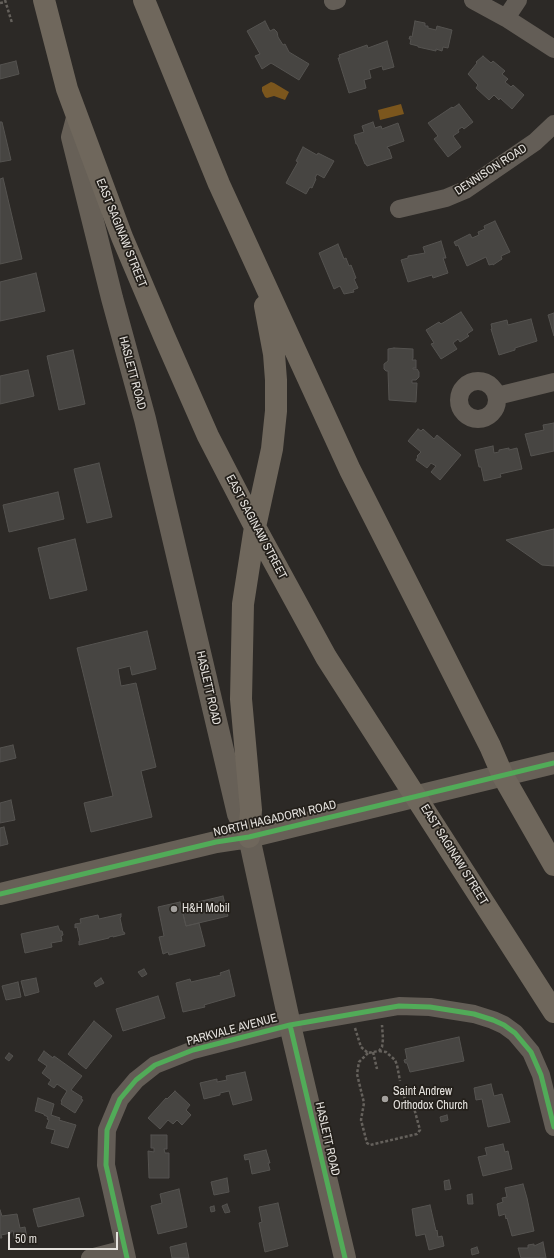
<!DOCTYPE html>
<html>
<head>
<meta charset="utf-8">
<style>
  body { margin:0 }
  #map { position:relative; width:554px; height:1258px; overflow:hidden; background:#2c2926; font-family:"Archivo Narrow",sans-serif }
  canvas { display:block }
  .scale { position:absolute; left:8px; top:1232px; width:110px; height:18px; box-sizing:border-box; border:2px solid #e5e2de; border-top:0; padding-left:5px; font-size:12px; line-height:14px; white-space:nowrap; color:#e5e2de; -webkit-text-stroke:3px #24201b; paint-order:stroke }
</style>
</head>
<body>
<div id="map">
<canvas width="554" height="1258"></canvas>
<div class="scale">50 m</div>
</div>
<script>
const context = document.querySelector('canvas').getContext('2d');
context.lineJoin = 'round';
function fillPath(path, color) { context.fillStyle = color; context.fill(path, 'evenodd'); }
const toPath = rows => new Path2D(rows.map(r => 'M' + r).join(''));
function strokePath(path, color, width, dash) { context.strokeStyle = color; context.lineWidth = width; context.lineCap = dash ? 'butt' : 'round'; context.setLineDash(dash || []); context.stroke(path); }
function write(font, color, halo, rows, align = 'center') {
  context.font = font + ' "Archivo Narrow",sans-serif'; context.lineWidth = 3.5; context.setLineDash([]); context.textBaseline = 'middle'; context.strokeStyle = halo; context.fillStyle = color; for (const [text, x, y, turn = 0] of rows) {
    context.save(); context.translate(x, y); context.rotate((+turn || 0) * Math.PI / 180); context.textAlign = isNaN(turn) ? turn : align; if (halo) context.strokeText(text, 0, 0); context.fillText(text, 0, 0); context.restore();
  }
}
fillPath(toPath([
  [271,82,274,83,289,92,285,100,274,96,267,98,265,97,262,91,262,87],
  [401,104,404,114,380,120,378,110]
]), '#7b561d');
const building = toPath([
  [265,21,270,31,274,29,277,32,278,37,283,45,285,44,289,52,309,64,299,80,271,63,262,69,255,56,260,54,247,31,265,21],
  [415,21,425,23,425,26,428,26,428,28,436,30,437,26,452,30,448,48,443,47,442,51,436,49,436,51,418,47,418,46,410,44,411,39,409,39,410,36,412,37,415,21],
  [387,41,394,67,383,70,382,66,369,70,371,78,364,80,366,88,349,93,338,58,340,58,339,55,367,45,368,48,387,41],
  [483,56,491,63,493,61,505,71,502,74,508,79,505,82,511,87,513,85,524,95,512,109,500,98,499,100,494,95,489,100,476,88,478,85,468,74,477,63,476,62,483,56],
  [16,61,19,74,0,79,0,65,16,61],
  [459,104,473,122,464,129,462,127,458,130,459,132,453,136,461,147,448,157,434,139,438,136,428,123,452,107,453,108,459,104],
  [0,122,2,122,11,160,0,162,0,122],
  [373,122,375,128,381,126,382,129,398,123,404,141,387,147,388,149,389,149,392,158,367,166,366,164,365,164,357,144,356,144,354,135,364,132,362,126,373,122],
  [303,147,317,155,318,153,334,161,324,178,317,174,315,178,316,179,312,188,310,187,306,194,286,183,298,162,296,161,303,147],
  [3,178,22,259,0,264,0,179,3,178],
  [495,221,510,252,501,256,502,259,493,265,493,264,489,265,486,257,467,266,458,245,456,246,454,242,470,234,472,238,479,235,478,232,485,229,484,226,495,221],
  [441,241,446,258,443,258,448,273,433,278,432,275,408,282,401,260,408,258,408,256,425,253,423,247,441,241],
  [338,244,344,259,346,258,349,266,351,265,356,278,354,279,358,288,353,290,354,292,344,294,340,286,334,289,319,253,338,244],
  [36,273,45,311,0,321,0,282,36,273],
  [461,312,473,330,467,334,469,336,460,342,458,339,453,343,457,349,441,359,431,344,434,343,426,330,439,322,441,324,461,312],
  [554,313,554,336,548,315,554,313],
  [531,319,537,341,515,348,515,350,499,355,491,329,492,329,491,324,507,320,508,325,531,319],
  [394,348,413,349,413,358,412,360,416,360,416,368,413,368,413,369,417,369,419,372,419,377,416,380,412,380,412,383,417,383,416,402,389,400,388,371,386,371,384,369,384,364,388,361,388,349,394,348],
  [73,350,85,404,59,410,47,356,73,350],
  [28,370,34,396,0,404,0,376,28,370],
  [554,423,554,451,531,456,525,434,544,430,543,425,554,423],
  [418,429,421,431,423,429,434,439,437,435,461,455,440,480,431,472,436,466,431,463,427,468,416,460,418,457,417,456,421,452,408,441,418,429],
  [493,446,494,453,499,452,499,450,509,448,509,450,517,448,522,469,500,474,501,477,484,481,481,467,479,467,475,450,493,446],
  [99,463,112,517,87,523,74,469,99,463],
  [58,492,64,519,9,532,3,505,58,492],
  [554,529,554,566,542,565,506,540,554,529],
  [75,539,87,590,50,599,38,548,75,539],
  [147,631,156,669,132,675,130,666,118,669,121,686,136,683,156,767,141,771,152,817,91,832,84,803,113,796,77,648,147,631],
  [13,745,16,758,0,762,0,748,13,745],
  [11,800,15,820,0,823,0,803,11,800],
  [4,827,8,844,0,846,0,828,4,827],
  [223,896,228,916,186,926,181,906,223,896],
  [180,902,186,926,199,923,205,946,169,955,168,952,163,954,159,937,164,936,158,907,180,902],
  [121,914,121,917,120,918,123,932,124,932,125,934,113,937,113,936,109,937,109,938,79,945,79,941,80,941,77,927,75,928,75,924,81,923,80,919,98,915,99,919,121,914],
  [58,926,60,931,62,931,63,935,61,936,62,941,51,943,52,947,25,953,21,934,58,926],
  [144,969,147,974,142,977,138,972,144,969],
  [229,970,235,996,204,1005,205,1007,183,1012,176,983,190,979,191,982,221,975,220,973,229,970],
  [36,978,39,992,25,996,21,981,36,978],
  [101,978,104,983,96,987,94,983,101,978],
  [18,982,21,997,6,1000,2,986,18,982],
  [158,996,165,1018,123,1031,116,1009,158,996],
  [94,1021,112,1036,86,1069,68,1054,94,1021],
  [459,1037,464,1061,410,1072,407,1063,405,1063,404,1060,407,1059,405,1049,459,1037],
  [44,1051,53,1058,54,1056,82,1076,71,1090,82,1097,81,1099,83,1100,75,1113,61,1104,62,1102,61,1101,67,1091,57,1084,54,1088,48,1084,51,1080,42,1073,47,1066,38,1060,44,1051],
  [9,1053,13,1056,9,1061,5,1058,9,1053],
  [245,1072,252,1100,233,1105,229,1091,220,1093,220,1095,204,1099,200,1083,217,1079,217,1082,227,1080,226,1076,245,1072],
  [491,1084,494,1096,502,1094,510,1122,488,1127,482,1099,476,1100,474,1088,491,1084],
  [175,1091,190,1105,186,1110,191,1115,182,1125,177,1120,173,1124,168,1120,160,1129,148,1118,166,1098,167,1099,175,1091],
  [38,1098,54,1104,51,1115,60,1118,59,1120,76,1125,68,1148,51,1143,55,1130,46,1128,49,1120,47,1119,48,1117,44,1115,44,1114,35,1111,38,1098],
  [447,1115,448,1120,441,1122,440,1117,447,1115],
  [151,1135,167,1135,167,1149,164,1149,165,1153,169,1153,169,1178,149,1178,148,1151,154,1152,154,1148,151,1148,151,1135],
  [503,1144,505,1152,508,1151,512,1169,483,1176,478,1157,487,1155,485,1148,503,1144],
  [266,1150,270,1163,268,1163,270,1170,252,1174,249,1159,245,1160,244,1155,266,1150],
  [227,1178,229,1192,214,1195,211,1182,227,1178],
  [449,1180,451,1189,445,1190,444,1181,449,1180],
  [523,1184,527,1198,534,1231,512,1236,507,1218,506,1219,505,1214,499,1216,497,1204,503,1202,502,1198,507,1197,505,1188,523,1184],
  [179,1189,187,1227,158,1234,151,1206,162,1203,160,1194,179,1189],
  [472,1194,473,1204,468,1204,467,1195,472,1194],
  [79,1198,84,1216,38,1227,33,1209,79,1198],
  [278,1203,288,1246,265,1252,259,1223,262,1222,259,1207,278,1203],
  [227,1204,230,1212,225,1213,222,1206,227,1204],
  [430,1205,436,1231,437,1230,438,1237,442,1236,444,1246,429,1250,425,1234,416,1236,412,1209,430,1205],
  [214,1206,215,1211,211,1212,210,1207,214,1206],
  [0,1210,2,1216,17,1214,20,1228,25,1227,27,1238,15,1241,13,1231,11,1231,11,1233,1,1235,2,1238,0,1238,0,1210],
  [543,1242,546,1258,521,1258,518,1248,528,1248,528,1245,534,1244,534,1246,543,1242],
  [186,1243,189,1258,172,1258,170,1247,186,1243],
  [477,1247,479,1253,472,1255,471,1249,477,1247]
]);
fillPath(building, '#474542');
strokePath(building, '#555350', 1);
strokePath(toPath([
  [5,0,12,23],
  [0,3,5,2],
  [355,1028,361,1047,368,1053,373,1052,379,1051,382,1047,383,1039,382,1025],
  [379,1051,386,1052,395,1060,397,1065,400,1081],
  [373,1052,377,1069],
  [368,1053,359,1062,357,1074,364,1103,361,1120,367,1143,370,1145,417,1134,420,1130,414,1108,406,1104,402,1087]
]), '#65615c', 2.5, [3, 2]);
strokePath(toPath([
  [473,0,506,18,554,49],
  [333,1,337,0],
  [506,18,518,0],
  [399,209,446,198,465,190,535,142,554,124],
  '459 400a19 19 0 1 1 38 0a19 19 0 1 1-38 0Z',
  [497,396,554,382],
  [90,1258,125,1249],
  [127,1258,106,1165,107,1130,120,1099,136,1080,155,1065,193,1050,290,1025,399,1006,430,1007,474,1014,493,1020,504,1025,515,1033,531,1052,541,1075,554,1127]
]), '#635d56', 18);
strokePath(toPath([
  [77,118,72,137,112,298,145,419,238,814,249,837,290,1025,345,1258],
  [0,894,216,842,249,837,554,763]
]), '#676057', 22);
strokePath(toPath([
  [44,0,67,89,122,237,164,336,208,436,255,527,326,657,554,1012],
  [144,0,219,184,350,470,490,746,503,776,554,865],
  [249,837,251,810,241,699,243,604,255,527,272,449,276,411,276,380,274,354,265,306]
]), '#6f675c', 22);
strokePath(toPath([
  [0,894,216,842,249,837,554,763],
  [290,1025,345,1258],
  [127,1258,106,1165,107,1130,120,1099,136,1080,155,1065,193,1050,290,1025,399,1006,430,1007,474,1014,493,1020,504,1025,515,1033,531,1052,541,1075,554,1127]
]), '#51ab58', 5);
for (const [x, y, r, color] of [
  [174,909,4,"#a4a19e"],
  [385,1099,4,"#a4a19e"]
]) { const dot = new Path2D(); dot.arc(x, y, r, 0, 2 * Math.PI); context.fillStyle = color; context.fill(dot); strokePath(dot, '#24201b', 1.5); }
write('12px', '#e5e2de', '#24201b', [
  ["DENNISON ROAD",491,170,-33],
  ["EAST SAGINAW STREET",121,233,68],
  ["HASLETT ROAD",132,373,75],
  ["EAST SAGINAW STREET",256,527,62],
  ["HASLETT ROAD",208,688,77],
  ["NORTH HAGADORN ROAD",275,819,-13],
  ["EAST SAGINAW STREET",454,855,58],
  ["PARKVALE AVENUE",232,1030,-15],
  ["HASLETT ROAD",327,1139,77]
]);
write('12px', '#e5e2de', '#24201b', [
  ["H&H Mobil",182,909],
  ["Saint Andrew",393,1092],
  ["Orthodox Church",393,1106]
], 'left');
</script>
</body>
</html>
